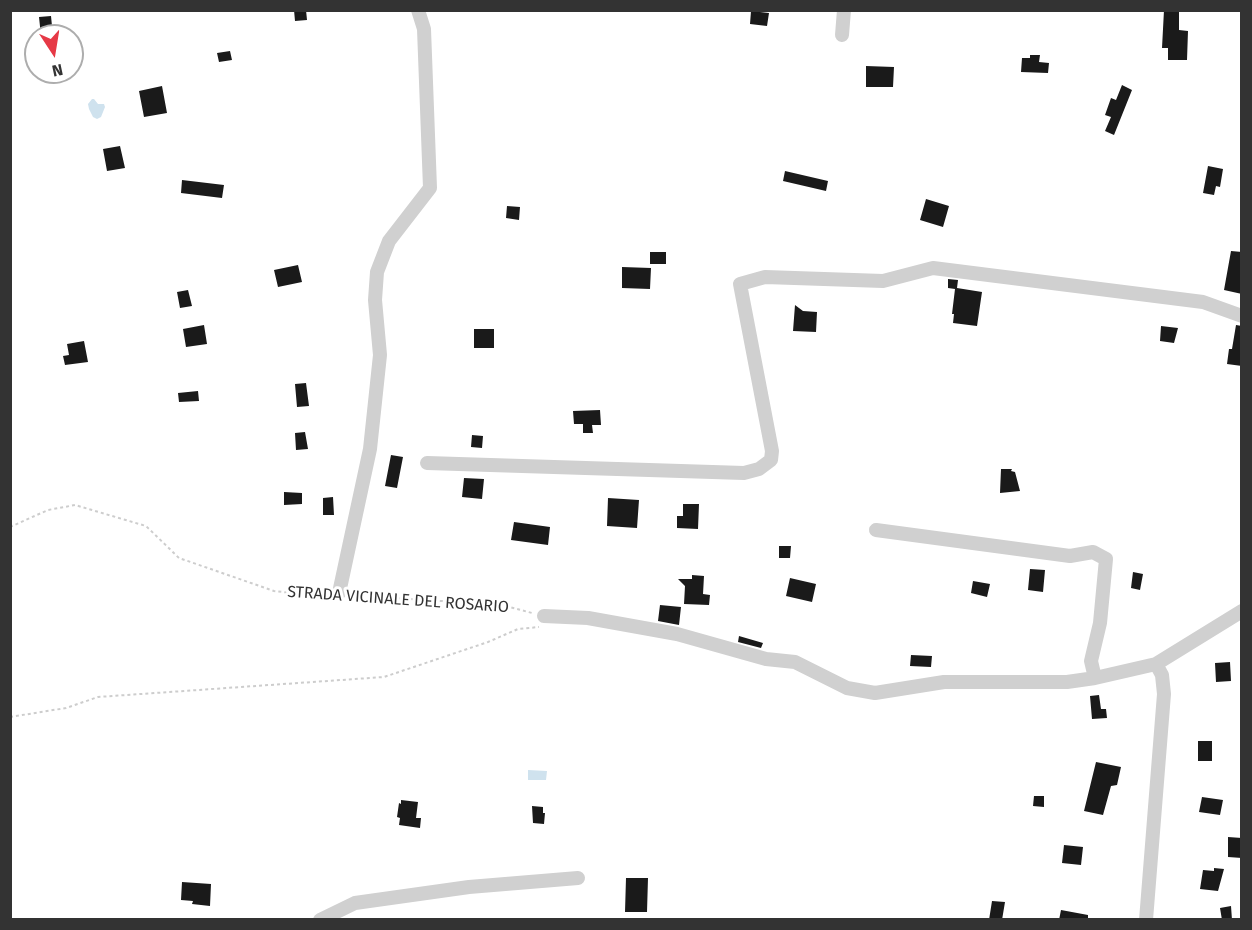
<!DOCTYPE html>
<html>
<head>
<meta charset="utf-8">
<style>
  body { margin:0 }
  #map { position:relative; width:1252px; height:930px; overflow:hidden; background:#fff; font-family:"Fira Sans",sans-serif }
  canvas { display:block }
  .frame { position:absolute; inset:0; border:12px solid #333; pointer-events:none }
  .north { position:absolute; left:24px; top:24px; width:60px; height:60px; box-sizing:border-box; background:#fff; border:2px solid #adadad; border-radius:50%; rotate:168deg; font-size:16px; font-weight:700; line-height:24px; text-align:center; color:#333 }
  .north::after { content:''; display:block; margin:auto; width:21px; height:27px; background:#e63946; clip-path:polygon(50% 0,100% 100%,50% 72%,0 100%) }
</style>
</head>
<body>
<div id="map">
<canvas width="1252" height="930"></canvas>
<div class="frame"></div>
<div class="north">N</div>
</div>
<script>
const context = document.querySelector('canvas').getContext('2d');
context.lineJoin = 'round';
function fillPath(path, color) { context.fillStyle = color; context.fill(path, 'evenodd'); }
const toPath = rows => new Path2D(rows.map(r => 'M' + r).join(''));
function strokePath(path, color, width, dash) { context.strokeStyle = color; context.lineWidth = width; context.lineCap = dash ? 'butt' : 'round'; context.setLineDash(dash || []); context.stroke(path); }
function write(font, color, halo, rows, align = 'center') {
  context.font = font + ' "Fira Sans",sans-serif'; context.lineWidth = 6; context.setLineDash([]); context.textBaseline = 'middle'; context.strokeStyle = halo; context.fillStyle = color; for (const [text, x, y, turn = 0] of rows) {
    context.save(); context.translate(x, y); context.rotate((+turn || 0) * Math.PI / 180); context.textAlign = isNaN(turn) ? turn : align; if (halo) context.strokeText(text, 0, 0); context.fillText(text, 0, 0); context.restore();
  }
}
fillPath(toPath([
  [92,99,94,99,98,104,104,104,105,107,101,117,97,119,93,117,89,109,88,104],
  [528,770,547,771,546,780,528,780]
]), '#cfe2ee');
fillPath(toPath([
  [294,10,306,10,307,20,295,21],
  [1164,10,1179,10,1179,30,1188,31,1187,60,1168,60,1168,48,1162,48],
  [751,11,769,13,767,26,750,24],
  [51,16,53,36,41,36,39,17],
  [230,51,232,60,219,62,217,53],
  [1030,55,1040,55,1039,62,1049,63,1048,73,1021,72,1022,58,1030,58],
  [866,66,894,67,893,87,866,87],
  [1122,85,1132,90,1114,135,1105,131,1111,117,1105,115,1111,98,1116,100],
  [162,86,167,113,144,117,139,91],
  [120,146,125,168,107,171,103,149],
  [1208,166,1223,169,1220,187,1216,186,1214,195,1203,193],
  [785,171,828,181,826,191,783,181],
  [182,180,224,185,222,198,181,193],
  [926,199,949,206,943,227,920,220],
  [507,206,520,207,519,220,506,218],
  [1231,251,1242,252,1242,294,1224,290],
  [650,252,666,252,666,264,650,264],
  [298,265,302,282,278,287,274,270],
  [622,267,651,268,650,289,622,288],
  [948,279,958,280,957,288,982,292,977,326,953,323,954,314,952,314,955,289,948,288],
  [188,290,192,306,180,308,177,292],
  [795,305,803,311,817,312,816,332,793,331],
  [204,325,207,344,186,347,183,329],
  [1236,325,1242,326,1242,366,1227,364,1229,349,1232,349],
  [1161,326,1178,328,1174,343,1160,341],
  [474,329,494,329,494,348,474,348],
  [84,341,88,362,65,365,63,356,69,355,67,344],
  [306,383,309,406,297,407,295,384],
  [198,391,199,401,179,402,178,393],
  [600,410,601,425,592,425,593,433,583,433,583,424,574,424,573,411],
  [305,432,308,449,296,450,295,433],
  [472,435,483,436,482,448,471,447],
  [391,455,403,457,397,488,385,486],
  [1001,469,1012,469,1011,471,1015,472,1020,491,1000,493],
  [464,478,484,479,482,499,462,497],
  [284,492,302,493,302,504,284,505],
  [333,497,334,515,323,515,323,498],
  [608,498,639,500,637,528,607,526],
  [683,504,699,504,698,529,677,528,677,516,683,516],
  [514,522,550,527,548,545,511,540],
  [779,546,791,546,790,558,779,558],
  [1030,569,1045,570,1043,592,1028,590],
  [1133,572,1143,574,1140,590,1131,588],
  [692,575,704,576,703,594,710,595,709,605,684,604,685,586,678,579,692,579],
  [790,578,816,584,812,602,786,596],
  [973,581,990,584,987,597,971,593],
  [660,605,681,607,679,625,658,621],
  [739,636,763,643,761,648,738,642],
  [911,655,932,656,931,667,910,666],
  [1230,662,1231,681,1216,682,1215,663],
  [1099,695,1101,709,1106,709,1107,718,1092,719,1090,696],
  [1198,741,1212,741,1212,761,1198,761],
  [1096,762,1121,767,1117,785,1111,786,1103,815,1084,811],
  [1034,796,1044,796,1044,807,1033,806],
  [1202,797,1223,800,1220,815,1199,812],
  [401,800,418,802,416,818,421,818,420,828,399,825,400,818,397,817,399,803,401,804],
  [532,806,543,807,543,813,545,813,544,824,533,823],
  [1228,837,1242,838,1242,858,1228,857],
  [1064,845,1083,847,1081,865,1062,863],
  [1214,868,1224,869,1218,891,1200,889,1203,870,1214,871],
  [626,878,648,878,647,912,625,912],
  [182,882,211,884,210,906,192,904,193,901,181,900],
  [992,901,1005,902,1002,920,989,920],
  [1231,906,1232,920,1222,920,1220,908],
  [1061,910,1088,915,1088,920,1059,920]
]), '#1a1a1a');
strokePath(toPath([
  [10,527,48,510,75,505,146,526,179,558,274,591,328,597],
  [350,595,502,605,532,613],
  [10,717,66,708,98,697,384,677,488,642,518,629,539,627]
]), '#cdcdcd', 2, [3, 3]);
strokePath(toPath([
  [842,35,844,10],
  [427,463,744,473,759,469,771,460,772,451,740,284,765,277,883,281,933,268,1203,302,1242,316],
  [876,530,1070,556,1093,552,1106,559,1100,623,1091,661,1095,678],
  [339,593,370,449,380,355,375,300,377,272,389,241,430,188,424,29,418,10],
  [544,616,588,618,677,634,766,659,795,662,847,688,875,693,944,682,1067,682,1095,678,1156,664],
  [320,920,355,903,469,887,578,878],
  [1146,920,1164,694,1162,675,1156,664,1242,611]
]), '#d0d0d0', 14);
write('16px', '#333', '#fff', [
  ["STRADA VICINALE DEL ROSARIO",398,600,4]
]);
</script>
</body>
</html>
